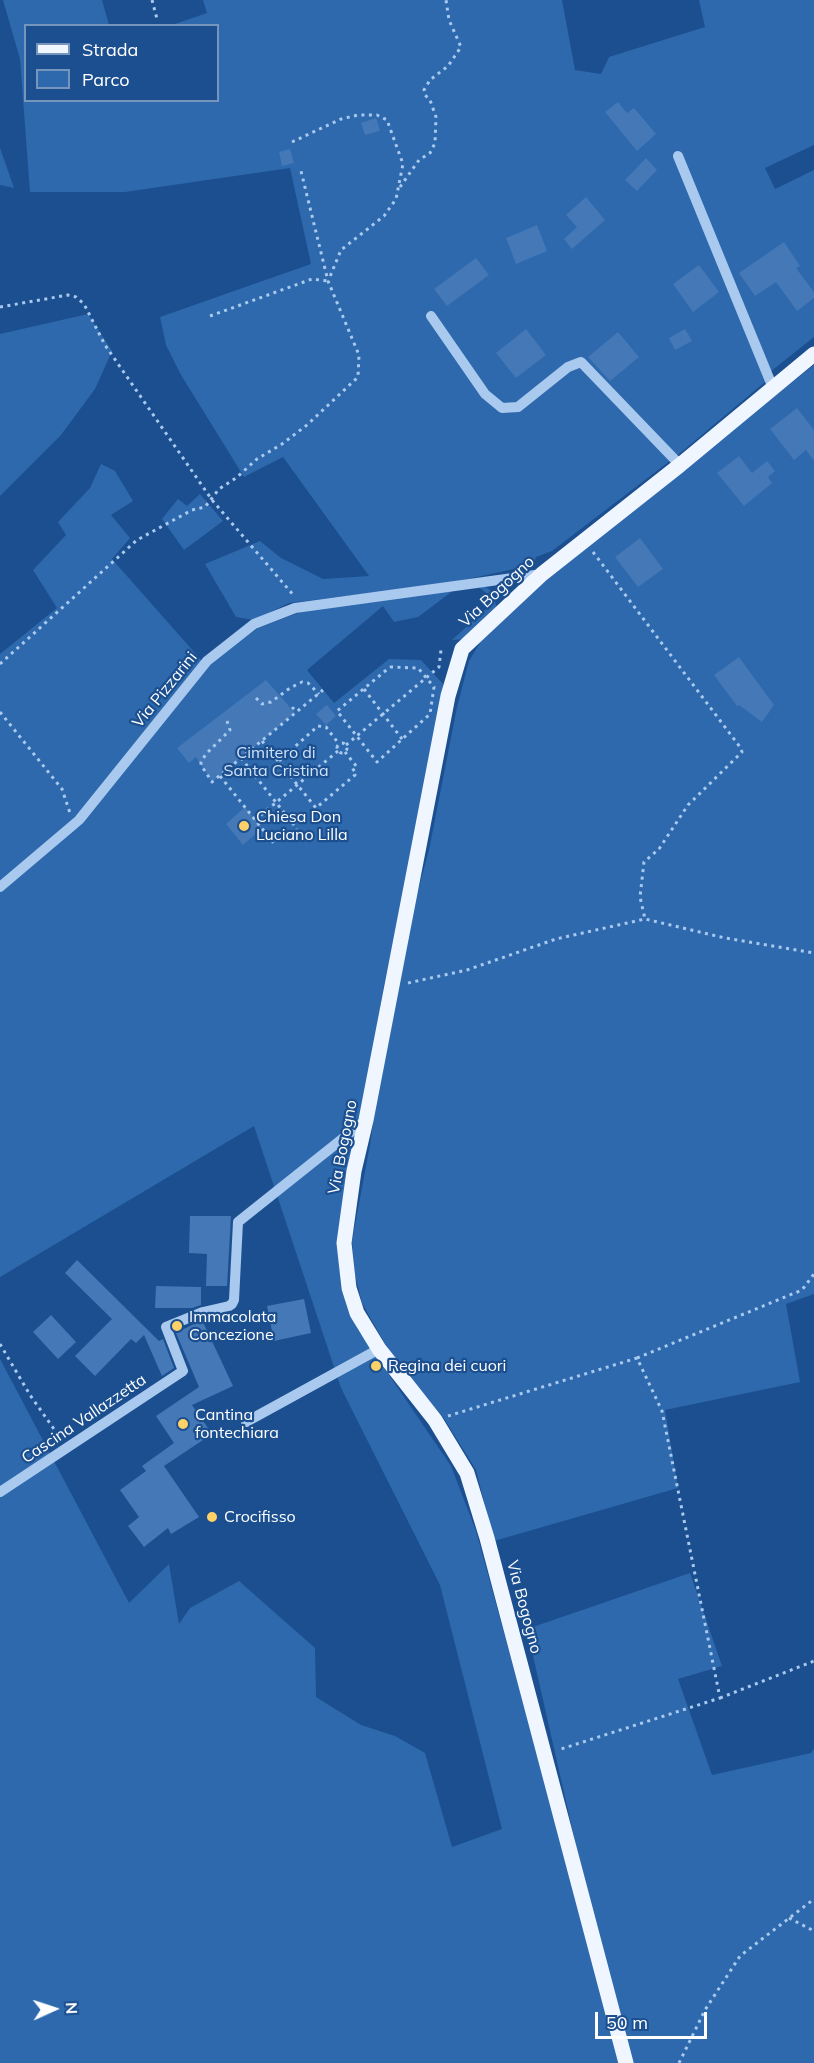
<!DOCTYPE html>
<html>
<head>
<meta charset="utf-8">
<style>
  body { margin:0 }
  #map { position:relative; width:814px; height:2063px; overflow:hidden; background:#1b4f8f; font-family:Mulish,sans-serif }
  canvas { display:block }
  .legend { position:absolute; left:24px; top:24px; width:195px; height:78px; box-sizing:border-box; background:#1b4f8f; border:2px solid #7695bc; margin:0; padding:8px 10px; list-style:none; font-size:18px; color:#fff }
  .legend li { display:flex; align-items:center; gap:12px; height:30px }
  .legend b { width:30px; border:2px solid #7695bc }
  .north { position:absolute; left:24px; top:1979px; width:60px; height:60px; -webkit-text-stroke:4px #1b4f8f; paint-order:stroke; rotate:87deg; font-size:16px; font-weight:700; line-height:24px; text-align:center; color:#fff }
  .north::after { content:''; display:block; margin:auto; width:21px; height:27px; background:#fff; clip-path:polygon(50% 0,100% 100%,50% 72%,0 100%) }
  .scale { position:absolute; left:595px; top:2012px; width:112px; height:27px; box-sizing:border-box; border:3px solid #fff; border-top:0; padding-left:8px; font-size:18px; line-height:21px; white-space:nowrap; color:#fff; -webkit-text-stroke:4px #1b4f8f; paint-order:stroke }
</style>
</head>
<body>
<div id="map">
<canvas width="814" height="2063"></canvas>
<ul class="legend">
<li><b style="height:8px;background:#f0f6ff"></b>Strada</li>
<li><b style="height:16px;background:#2e69ad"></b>Parco</li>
</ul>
<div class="north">N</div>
<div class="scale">50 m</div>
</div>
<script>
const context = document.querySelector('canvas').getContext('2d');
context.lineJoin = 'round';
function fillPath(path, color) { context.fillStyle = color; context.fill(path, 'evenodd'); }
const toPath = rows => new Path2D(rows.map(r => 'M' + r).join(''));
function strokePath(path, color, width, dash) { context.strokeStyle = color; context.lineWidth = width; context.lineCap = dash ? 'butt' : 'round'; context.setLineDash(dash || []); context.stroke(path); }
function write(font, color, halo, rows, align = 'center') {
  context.font = font + ' Mulish,sans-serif'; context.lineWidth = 4.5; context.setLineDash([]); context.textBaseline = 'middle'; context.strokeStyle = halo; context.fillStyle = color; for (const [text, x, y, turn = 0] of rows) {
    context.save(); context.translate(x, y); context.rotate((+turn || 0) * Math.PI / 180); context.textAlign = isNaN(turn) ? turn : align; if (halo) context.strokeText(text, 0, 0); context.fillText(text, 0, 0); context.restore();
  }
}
fillPath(toPath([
  [3,0,102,0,109,25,26,26,26,100,218,100,218,26,172,25,207,13,203,0,562,0,575,70,601,74,609,57,705,27,699,0,814,0,814,145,765,168,775,189,814,170,814,337,770,372,765,382,679,454,552,551,536,557,533,565,444,584,289,603,254,620,236,617,205,564,260,541,281,558,323,579,369,576,283,457,244,477,181,375,166,345,160,317,311,264,290,168,125,192,30,192,20,59],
  [0,148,14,188,0,185],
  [88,314,112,351,95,389,61,435,0,496,0,334],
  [814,365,814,1294,786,1304,800,1382,665,1410,678,1488,494,1541,476,1470,443,1417,400,1367,384,1342,362,1303,355,1275,352,1241,370,1145,392,987,429,850,457,707,469,661,489,628,584,545],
  [101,464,115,471,133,501,111,515,130,538,112,559,202,661,156,722,102,783,86,807,0,883,0,654,57,608,33,570,66,535,58,522,90,488],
  [200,494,223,521,184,550,162,519,178,499,187,506],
  [484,586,492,591,495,597,496,607,465,639,452,640,488,607,491,597,479,587],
  [454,590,418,617,394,622,383,606,307,670,334,703,389,659,421,660,443,684,440,718,384,985,338,1247,341,1288,357,1328,451,1466,476,1531,575,1891,586,1890,527,1629,690,1573,722,1666,678,1679,712,1775,811,1753,814,1749,814,2063,0,2063,0,1359,129,1603,169,1564,179,1624,190,1608,239,1581,315,1648,316,1697,361,1725,395,1736,425,1753,452,1847,502,1829,440,1585,341,1388,254,1126,0,1277,0,891,81,822,180,699,213,662,258,628,303,611]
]), '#2e69ad');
fillPath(toPath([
  [618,102,627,113,634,108,656,134,637,151,605,112],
  [376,118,380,131,365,135,361,123],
  [290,149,294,163,282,166,279,152],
  [646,158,657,170,637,191,625,180],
  [586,197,605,220,572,249,564,239,577,227,566,215],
  [537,225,547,251,516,264,506,238],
  [784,242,800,266,796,268,814,292,814,298,797,311,776,282,755,296,739,273],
  [476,258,489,275,447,306,434,289],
  [699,265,719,292,693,312,673,284],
  [526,329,546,355,516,378,496,353],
  [685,329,692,341,675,350,669,338],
  [618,332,639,357,610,381,588,357],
  [797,408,814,430,814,461,806,450,794,460,770,429],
  [739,456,752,473,767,461,775,471,768,477,772,483,744,506,717,473],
  [640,538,663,569,638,587,615,557],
  [739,657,774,705,762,722,739,705,737,706,714,675],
  [266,680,295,713,212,782,196,757,189,763,177,748],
  [327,705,336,716,326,725,316,714],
  [245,807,262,828,243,845,226,824],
  [190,1216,231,1216,227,1286,206,1286,207,1254,189,1253],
  [77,1260,159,1341,163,1339,174,1368,162,1376,144,1335,136,1343,131,1339,95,1376,75,1356,112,1319,65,1273],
  [156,1286,201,1287,201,1305,192,1308,155,1308],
  [304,1299,311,1333,274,1341,267,1306],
  [51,1315,76,1342,58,1359,33,1332],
  [202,1320,233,1386,192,1405,212,1434,164,1466,199,1517,171,1534,168,1528,144,1547,128,1526,139,1517,120,1490,146,1471,142,1466,174,1443,156,1416,199,1387,176,1333]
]), '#4478b7');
strokePath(toPath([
  [152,0,157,19],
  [292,142,341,119,358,115,377,115,387,120,403,164,396,199,384,216,341,250,329,279],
  [400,187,419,160,430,153,435,143,436,117,430,100,425,95,424,90,430,80,448,66,461,47,449,20,446,0],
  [0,307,68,295,76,297,84,304,105,345,212,500,295,597],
  [210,316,312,279,328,281],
  [593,552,740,747,742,752,688,805,659,849,644,862,640,897,645,919],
  [0,664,137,540,192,510,205,507,219,489,236,478,257,459,282,444,307,425,358,377,359,355,328,281,300,167],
  [390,667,418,668,434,687,430,714,377,762,337,711,390,667],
  [364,689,402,739],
  [256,698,262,704,271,702,290,688,302,682,308,683,319,694],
  [292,709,293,708,297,712],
  [0,712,62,789,70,813],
  [227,721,230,730,206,754,201,762,201,765,212,782,323,690],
  [262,741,316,808,355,775,352,771,357,767,345,752],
  '337 748a5 5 0 1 1 10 0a5 5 0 1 1-10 0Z',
  [346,745,439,667,441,650],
  [241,758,297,829],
  [279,761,318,726,326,727,339,744],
  [220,776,276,846],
  [255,820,338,751],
  [408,983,467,970,556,939,645,919,725,938,814,953],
  [0,1344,30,1395,61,1439],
  [637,1358,802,1290,814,1274],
  [448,1416,637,1358,662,1411,720,1698,558,1750],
  [720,1698,814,1661],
  [789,1918,814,1931],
  [679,2063,705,2010,740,1956,814,1899]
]), '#a9c9ee', 3, [3, 4.5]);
strokePath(toPath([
  [678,156,773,388],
  [431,316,485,394,502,408,518,407,568,367,581,362,680,465],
  [0,887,79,820,207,661,254,624,295,608,542,574],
  [246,1422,379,1349],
  [0,1492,183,1371,166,1327,203,1312,229,1306,232,1304,234,1300,238,1222,366,1120]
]), '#a9c9ee', 10);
strokePath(toPath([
  [626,2063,487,1538,467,1473,435,1420,379,1349,357,1313,349,1288,344,1243,354,1171,366,1120,448,696,462,649,542,574,680,465,814,354]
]), '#f0f6ff', 15);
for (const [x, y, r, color] of [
  [244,826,6,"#ffd166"],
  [177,1326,6,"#ffd166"],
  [376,1366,6,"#ffd166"],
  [183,1424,6,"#ffd166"],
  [212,1517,6,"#ffd166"]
]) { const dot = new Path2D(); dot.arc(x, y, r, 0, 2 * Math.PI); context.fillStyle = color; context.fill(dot); strokePath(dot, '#1b4f8f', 2); }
write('16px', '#fff', '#1b4f8f', [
  ["Via Bogogno",497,592,-43],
  ["Via Pizzarini",165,690,-51],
  ["Via Bogogno",343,1147,-79],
  ["Cascina Vallazzetta",84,1419,-34],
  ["Via Bogogno",524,1607,75]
]);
write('16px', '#cfe3fa', '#1b4f8f', [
  ["Cimitero di",276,753],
  ["Santa Cristina",276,771]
]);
write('16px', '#fff', '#1b4f8f', [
  ["Chiesa Don",256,817],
  ["Luciano Lilla",256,835],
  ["Immacolata",189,1317],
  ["Concezione",189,1335],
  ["Regina dei cuori",388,1366],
  ["Cantina",195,1415],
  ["fontechiara",195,1433],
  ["Crocifisso",224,1517]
], 'left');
</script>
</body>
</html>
